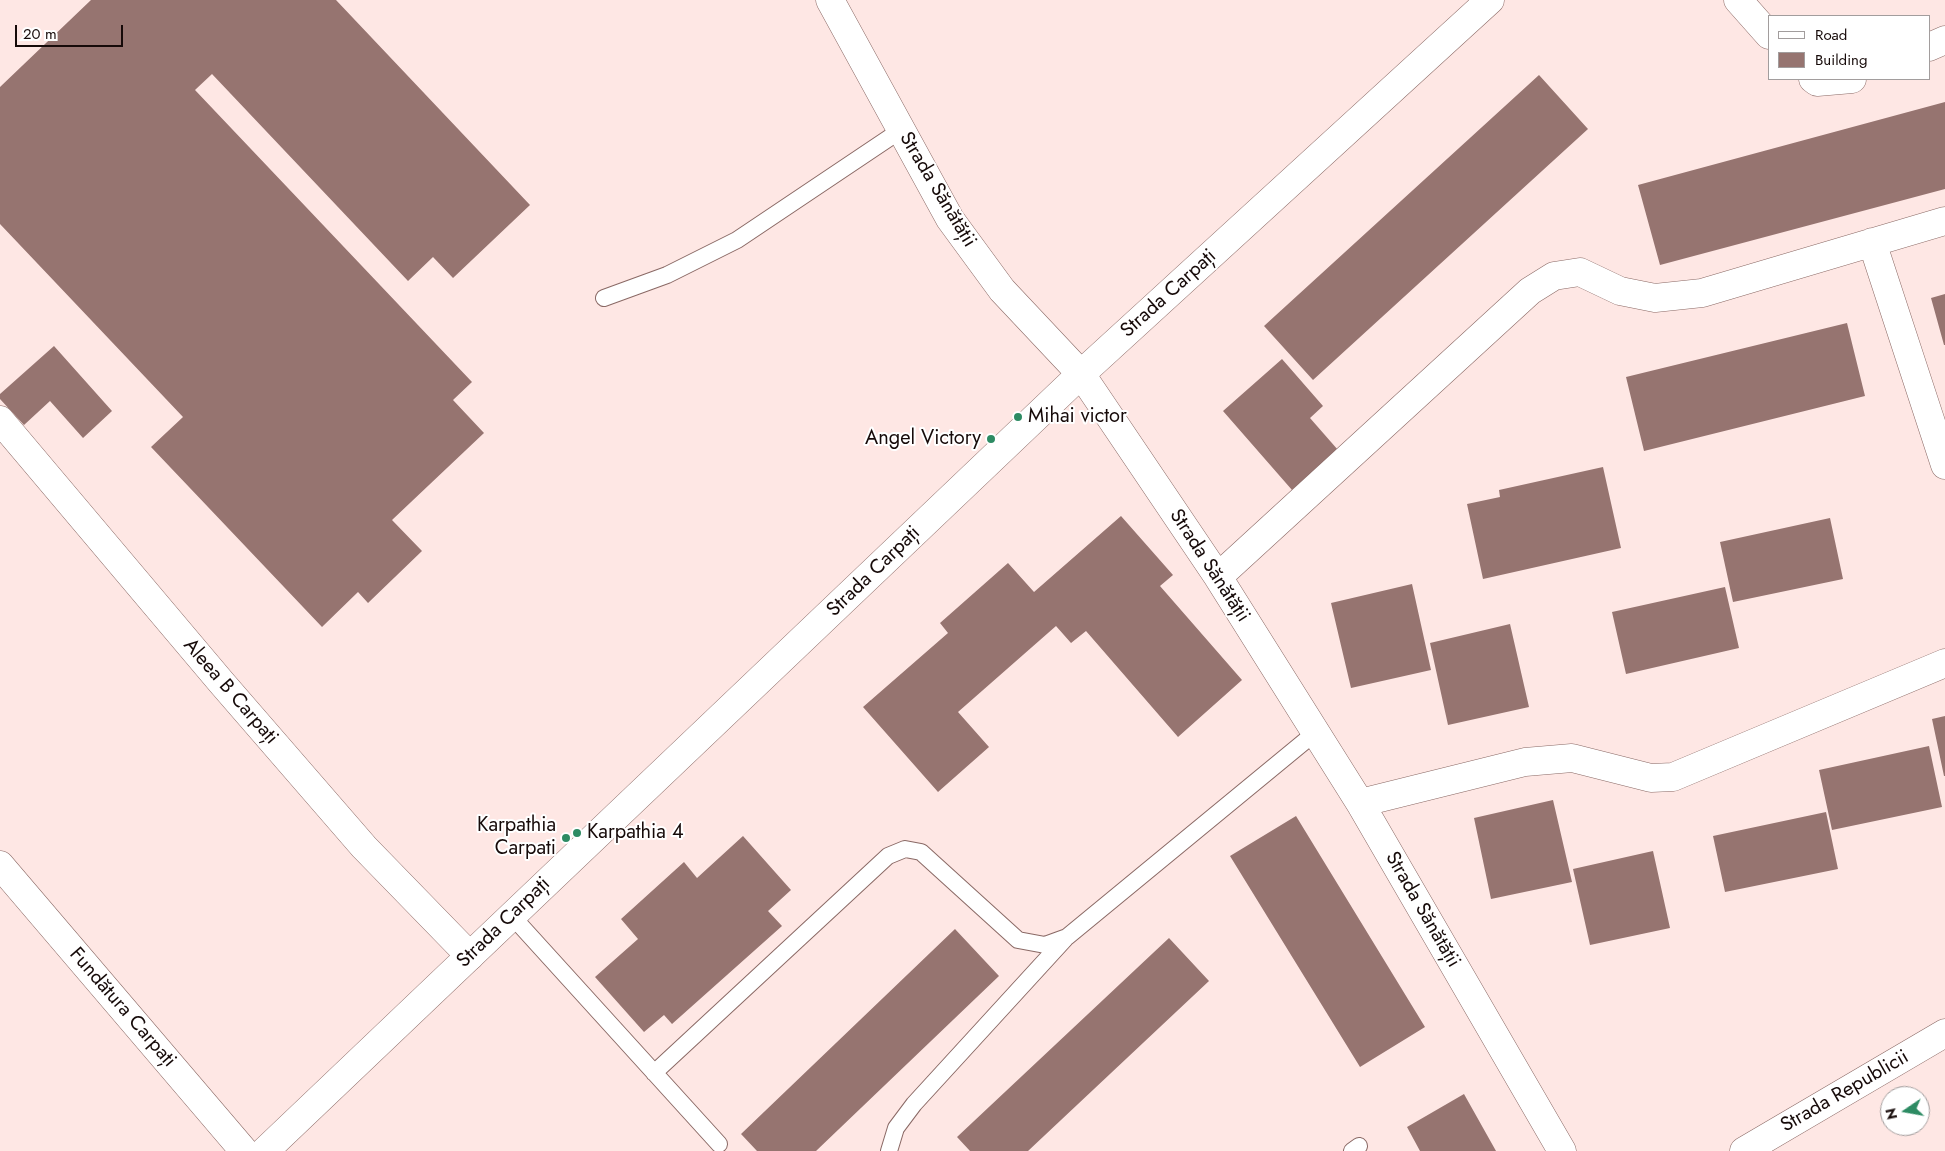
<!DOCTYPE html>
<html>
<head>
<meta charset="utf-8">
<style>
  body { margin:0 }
  #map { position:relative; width:1945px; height:1151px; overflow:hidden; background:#fee7e4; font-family:Jost,sans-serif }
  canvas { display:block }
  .legend { position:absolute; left:1768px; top:15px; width:162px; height:65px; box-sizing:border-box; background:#fff; border:1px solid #a29d9d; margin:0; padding:6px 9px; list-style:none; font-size:15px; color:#160a09 }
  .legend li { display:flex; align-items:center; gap:10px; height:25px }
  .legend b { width:25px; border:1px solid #a29d9d }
  .north { position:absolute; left:1880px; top:1086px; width:50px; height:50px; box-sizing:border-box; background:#fff; border:1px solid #a29d9d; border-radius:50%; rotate:258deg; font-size:14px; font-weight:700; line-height:20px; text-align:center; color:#160a09 }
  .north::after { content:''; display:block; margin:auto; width:18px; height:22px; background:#2d8b63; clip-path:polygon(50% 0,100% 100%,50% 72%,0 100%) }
  .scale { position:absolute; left:15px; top:25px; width:108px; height:22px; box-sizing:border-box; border:2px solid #160a09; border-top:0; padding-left:6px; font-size:15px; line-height:18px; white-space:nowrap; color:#160a09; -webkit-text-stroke:4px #fff; paint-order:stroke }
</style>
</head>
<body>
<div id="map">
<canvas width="1945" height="1151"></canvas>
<ul class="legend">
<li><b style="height:6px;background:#fff"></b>Road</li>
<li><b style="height:14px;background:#967470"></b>Building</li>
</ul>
<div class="north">N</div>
<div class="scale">20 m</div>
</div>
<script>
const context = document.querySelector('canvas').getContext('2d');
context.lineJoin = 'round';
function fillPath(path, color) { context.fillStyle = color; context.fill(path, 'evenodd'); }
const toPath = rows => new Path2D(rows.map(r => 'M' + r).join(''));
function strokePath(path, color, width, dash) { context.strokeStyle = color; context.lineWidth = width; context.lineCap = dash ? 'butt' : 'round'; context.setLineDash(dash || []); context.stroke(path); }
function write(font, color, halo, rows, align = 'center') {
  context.font = font + ' Jost,sans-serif'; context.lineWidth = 4; context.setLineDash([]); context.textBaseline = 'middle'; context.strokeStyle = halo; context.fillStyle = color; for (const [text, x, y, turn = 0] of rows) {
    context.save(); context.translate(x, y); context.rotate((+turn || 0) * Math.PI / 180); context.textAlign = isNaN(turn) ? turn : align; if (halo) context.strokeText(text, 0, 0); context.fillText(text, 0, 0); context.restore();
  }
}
fillPath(toPath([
  [91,0,336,0,530,205,453,278,433,257,408,281,212,74,195,90,472,382,453,400,484,433,392,520,422,551,368,603,358,592,322,627,151,447,183,417,0,224,0,87],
  [1539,75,1588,129,1313,380,1264,326],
  [1945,102,1945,189,1660,265,1638,185],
  [1945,294,1945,345,1944,345,1931,298],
  [1847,323,1865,396,1644,451,1626,377],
  [54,346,112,411,83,438,50,401,24,425,0,399,0,394],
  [1282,359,1323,406,1310,418,1338,450,1292,490,1223,411],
  [1603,467,1621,548,1483,579,1467,504,1500,497,1499,490],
  [1121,516,1173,575,1160,586,1242,680,1178,737,1086,631,1071,643,1056,626,958,712,989,747,938,792,863,707,948,633,940,623,1008,563,1034,592],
  [1830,518,1843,579,1733,602,1720,542],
  [1412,584,1431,670,1351,688,1331,603],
  [1725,587,1739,648,1626,674,1612,612],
  [1510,624,1529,707,1448,725,1430,643],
  [1945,716,1945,776,1944,776,1932,719],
  [1929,746,1942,807,1832,830,1819,770],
  [1553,800,1572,882,1491,899,1474,818],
  [1826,812,1838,869,1725,892,1713,836],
  [1296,816,1425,1027,1360,1067,1230,856],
  [743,836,791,890,768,911,782,926,672,1024,664,1015,644,1032,595,977,638,939,621,919,684,862,697,878],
  [1653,851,1670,928,1590,945,1573,869],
  [955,929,999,976,816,1151,757,1151,741,1134],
  [1169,938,1209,981,1028,1151,970,1151,957,1137],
  [1464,1094,1496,1151,1420,1151,1407,1127]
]), '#967470');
const service = toPath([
  [604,298,667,275,737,240,901,130],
  [512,916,719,1144],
  [654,1073,888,856,905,849,921,852,1018,940,1045,945,1067,937,1316,732],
  [889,1151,896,1128,914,1104,1065,939],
  [1352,1151,1359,1146]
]);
const minor = toPath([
  [830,0,950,219,1002,290,1081,374,1218,577,1360,803,1562,1151],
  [1738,0,1769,35],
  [1929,47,1945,40],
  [1813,79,1817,82,1852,79],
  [1872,242,1945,465],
  [0,420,221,682,364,847,470,956],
  [1218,577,1530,291,1554,276,1580,272,1620,291,1655,298,1702,293,1945,221],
  [1360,803,1525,762,1572,758,1651,778,1673,777,1945,663],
  [0,865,244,1151],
  [1744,1151,1945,1033]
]);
const tertiary = toPath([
  [265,1151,1081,374,1490,0]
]);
strokePath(service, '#8a6965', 18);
strokePath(minor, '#8a6965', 29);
strokePath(tertiary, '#8a6965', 29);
strokePath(service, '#fff', 16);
strokePath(minor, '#fff', 28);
strokePath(tertiary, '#fff', 28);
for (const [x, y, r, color] of [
  [1018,417,5,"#2d8b63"],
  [991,439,5,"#2d8b63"],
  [577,833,5,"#2d8b63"],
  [566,838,5,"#2d8b63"]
]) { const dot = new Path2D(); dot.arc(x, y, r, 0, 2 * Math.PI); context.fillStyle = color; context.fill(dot); strokePath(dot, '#fff', 2); }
write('20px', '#160a09', '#fff', [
  ["Strada Sănătății",937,190,59],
  ["Strada Carpați",1169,294,-42],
  ["Strada Sănătății",1209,566,57],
  ["Strada Carpați",874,572,-44],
  ["Aleea B Carpați",230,692,49],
  ["Strada Sănătății",1422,910,60],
  ["Strada Carpați",504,923,-44],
  ["Fundătura Carpați",122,1008,49],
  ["Strada Republicii",1845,1092,-30]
]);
write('20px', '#160a09', '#fff', [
  ["Mihai victor",1028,417],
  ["Angel Victory",981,439,"right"],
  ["Karpathia",556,826,"right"],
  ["Carpati",556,849,"right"],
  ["Karpathia 4",587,833]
], 'left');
</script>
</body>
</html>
